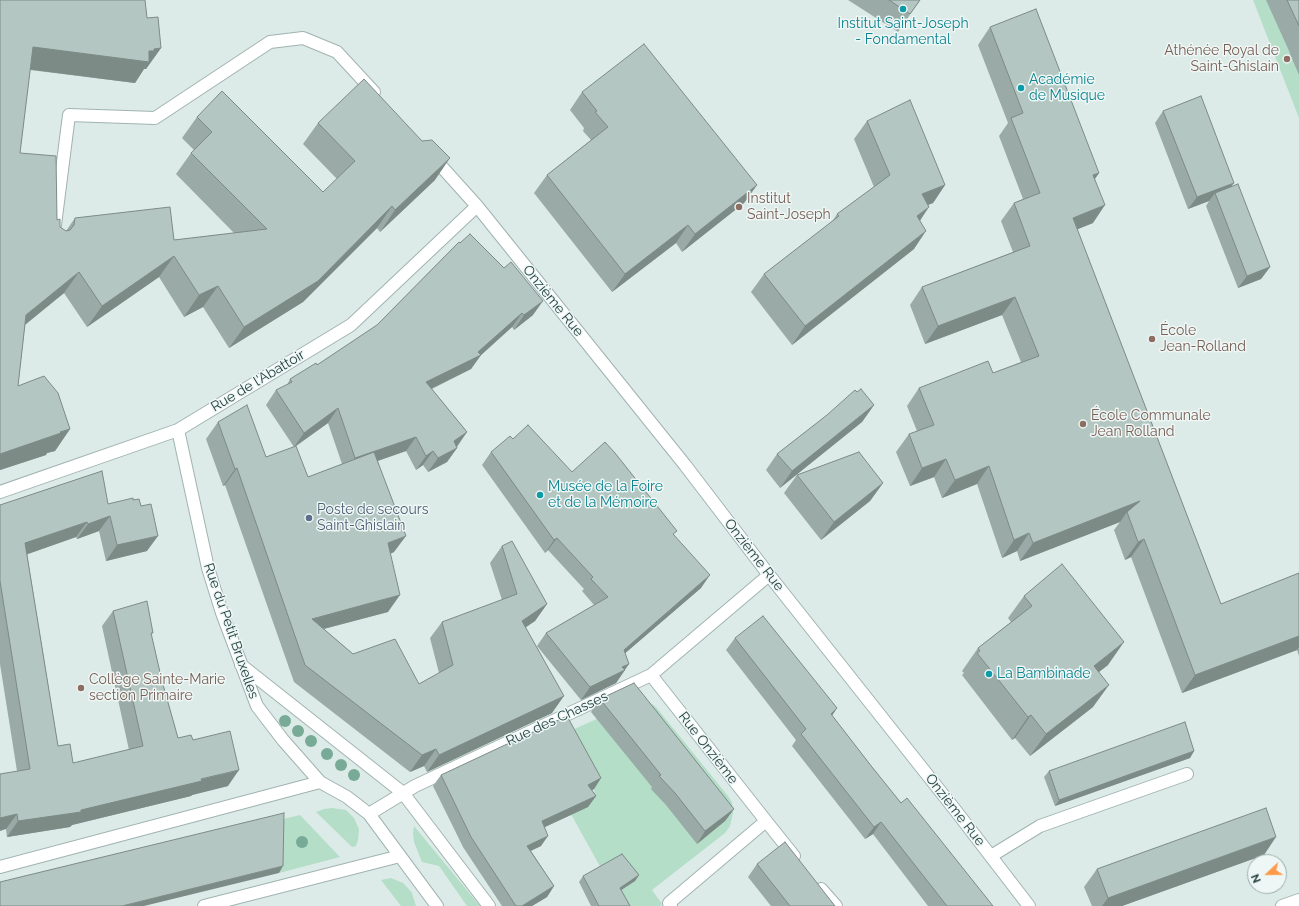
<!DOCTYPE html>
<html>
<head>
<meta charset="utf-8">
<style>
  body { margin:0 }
  #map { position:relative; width:1299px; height:906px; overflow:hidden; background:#ddebe8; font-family:Raleway,sans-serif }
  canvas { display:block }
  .north { position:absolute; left:1247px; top:854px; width:40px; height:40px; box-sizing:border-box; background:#eef7f5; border:1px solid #9bacaa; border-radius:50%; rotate:248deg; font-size:11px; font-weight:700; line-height:16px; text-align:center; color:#1e3c3a }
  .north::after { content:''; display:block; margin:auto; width:14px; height:18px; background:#fe9948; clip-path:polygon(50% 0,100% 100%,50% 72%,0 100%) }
</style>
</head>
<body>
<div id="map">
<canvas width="1299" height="906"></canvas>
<div class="north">N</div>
</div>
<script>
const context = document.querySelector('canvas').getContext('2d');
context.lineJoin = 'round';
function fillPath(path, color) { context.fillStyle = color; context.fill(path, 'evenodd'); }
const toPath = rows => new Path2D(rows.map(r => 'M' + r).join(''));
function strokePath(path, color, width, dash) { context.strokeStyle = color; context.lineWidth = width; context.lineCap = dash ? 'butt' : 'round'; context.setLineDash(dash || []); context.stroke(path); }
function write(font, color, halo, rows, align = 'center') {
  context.font = font + ' Raleway,sans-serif'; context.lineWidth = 3; context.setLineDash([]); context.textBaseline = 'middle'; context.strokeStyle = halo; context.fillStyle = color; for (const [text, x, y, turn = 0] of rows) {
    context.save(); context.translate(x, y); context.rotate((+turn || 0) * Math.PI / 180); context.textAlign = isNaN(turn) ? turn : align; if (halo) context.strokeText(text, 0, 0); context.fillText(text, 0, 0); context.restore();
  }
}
fillPath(toPath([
  [1253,0,1299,0,1299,118],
  [645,699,656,707,728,796,732,802,733,813,730,826,725,833,652,890,662,904,660,906,622,906,572,816,570,815,580,800,595,792,563,734,635,702],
  [332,808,346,810,354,818,359,829,358,840,356,846,352,847,316,812,324,809],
  [300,815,340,857,279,873,279,820],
  [414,826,480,906,467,906,439,866,422,862,414,842,413,834],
  [391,878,403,883,408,888,412,893,416,906,401,906,381,880]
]), '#b4dec8');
const minor = toPath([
  [432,156,477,206,685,465,769,575,956,811,1029,906],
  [55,225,69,115,155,118,270,42,303,38,337,52,374,92],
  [178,430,208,568,222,613,257,706,283,740,320,782,347,797,369,814,437,906],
  [0,492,178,430,351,325,477,206],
  [241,665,403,793,489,906],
  [651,675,766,821,669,903,671,906],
  [369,814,415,786,651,675,769,575],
  [766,821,794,856],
  [991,856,1040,826,1187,774],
  [0,867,320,782],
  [821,889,836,906],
  [204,906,400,856],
  [1282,906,1299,900]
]);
strokePath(minor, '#a0b3b0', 14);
strokePath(minor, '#fff', 12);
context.fillStyle = '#78ab97';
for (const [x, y] of [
  [285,721],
  [298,731],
  [311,741],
  [327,754],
  [341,765],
  [354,775],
  [302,842]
]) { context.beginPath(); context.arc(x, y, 6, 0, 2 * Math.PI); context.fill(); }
fillPath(toPath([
  [0,0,147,18,161,48,146,69,144,69,135,83,30,70,20,153,57,220,60,227,66,231,75,218,174,240,234,233,176,174,191,153,194,150,182,138,197,117,323,192,337,179,303,144,318,123,435,180,380,232,377,228,303,302,229,348,203,307,184,317,159,277,87,327,64,293,25,325,18,386,70,429,55,451,47,453,46,455,0,470],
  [848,0,920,0,898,32],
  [1266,0,1299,0,1299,75,1290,54,1290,53],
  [990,27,1099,173,1095,179,1093,223,1077,229,1221,604,1299,573,1299,656,1297,650,1182,693,1131,557,1125,560,1114,530,1120,522,1020,561,1017,551,1002,558,977,484,942,498,934,477,910,486,896,452,909,434,917,431,907,406,919,388,993,373,1021,362,1002,315,925,344,910,305,922,287,1013,252,1001,221,1014,203,1023,199,999,136,1008,123,978,45],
  [582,92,757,185,744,203,682,252,676,243,612,292,534,193,547,175,591,140,583,131,584,128,570,110],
  [1163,111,1231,187,1270,267,1261,279,1238,288,1206,206,1209,201,1188,209,1155,123],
  [867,121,945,185,933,203,928,205,920,221,914,249,792,345,751,292,764,274,832,222,837,214,874,187,854,139],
  [459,242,533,315,514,330,512,327,481,355,471,369,432,389,467,432,457,447,457,448,447,462,428,472,423,465,416,470,406,451,378,461,394,552,390,554,388,612,324,629,353,654,419,684,439,673,430,638,442,622,502,600,490,563,502,546,547,604,535,621,526,627,552,713,427,772,424,766,410,772,294,682,225,485,223,486,206,439,218,422,266,457,294,447,266,405,276,390,287,385,290,379,317,365,377,325],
  [328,423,342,464,308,477,295,447],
  [857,392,874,405,862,422,780,488,766,470,777,454],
  [513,439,572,472,674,535,701,588,625,653,625,670,616,683,581,700,537,646,546,633,594,605,582,591,584,589,548,550,545,553,482,465,491,452],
  [797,475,883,483,870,501,821,540,784,493],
  [108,504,147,551,106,561,99,531,77,539,76,537,27,554,58,746,73,763,129,750,102,626,113,611,151,635,162,681,178,738,193,740,228,786,192,795,191,796,72,825,70,827,7,837,6,829,17,771,0,664,0,505],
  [1024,596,1108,665,1099,672,1093,707,1030,756,1015,738,1012,740,962,675,964,673,962,671,978,648,1011,622,1008,618],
  [735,638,837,708,832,716,872,767,901,803,993,906,928,906,873,834,865,839,792,746,796,740,726,650],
  [600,699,734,809,725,821,697,844,666,805,651,789,652,787,591,712],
  [1194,751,1190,758,1055,806,1044,777,1049,771],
  [441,775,601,778,594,789,592,790,596,796,588,807,545,827,541,846,531,851,554,886,547,897,532,906,502,906,463,847,433,786],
  [1264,855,1122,906,1092,906,1084,887,1097,869],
  [757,864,835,906,771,906,748,877],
  [639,875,635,881,621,890,630,906,591,906,579,882,583,876]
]), '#9aaaa6');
fillPath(toPath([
  [33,47,149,51,154,49,161,48,146,69,144,69,135,83,18,68],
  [450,158,435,180,380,232,395,210],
  [1099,173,1086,191,1093,175],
  [1234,183,1225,195,1215,193,1209,201,1188,209,1197,197],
  [757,185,744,203,682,252,695,234],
  [945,185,933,203,909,212,922,194],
  [1105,205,1093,223,1061,236,1073,218],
  [392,206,377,228,303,302,229,348,244,327],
  [929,207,917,225,917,216],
  [688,225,676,243,612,292,625,274],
  [926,231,914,249,792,345,805,326],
  [174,256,159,277,87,327,102,306],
  [1270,267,1261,279,1238,288,1247,276],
  [79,272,64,293,11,336,26,315],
  [218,286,203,307,184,317,199,295],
  [1015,297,1002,315,925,344,938,326],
  [543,301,533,315,514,330,524,315],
  [522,313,512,327,480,356,481,355,471,369,416,396,426,382,478,352],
  [874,405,862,422,780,488,792,471],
  [338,408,328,423,294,447,304,433],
  [70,429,55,451,47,453,46,455,0,470,0,454],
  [467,432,457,446,444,455,454,441],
  [416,437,406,451,345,472,355,458],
  [457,448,447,462,428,472,438,458],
  [433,451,423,465,416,470,426,456],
  [946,459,934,477,910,486,922,468],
  [989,466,977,484,942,498,955,480],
  [237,468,225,485,223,486,235,469],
  [883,483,870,501,821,540,834,522],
  [1140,501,1127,512,1120,522,1020,561,1033,543],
  [110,516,99,531,77,539,88,524],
  [87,522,76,537,14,559,25,543],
  [1029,533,1017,551,1002,558,1014,540],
  [158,536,147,551,106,561,117,545],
  [406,536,394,552,376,560,388,543],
  [557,538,548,550,545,553,554,540],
  [1144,539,1131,557,1125,560,1138,542],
  [710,575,701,588,615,662,624,650],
  [400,595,388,612,300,635,312,619],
  [547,604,535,621,510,638,522,621],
  [1299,636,1299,647,1297,650,1182,693,1195,675],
  [1124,642,1108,665,1078,688,1094,666],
  [629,664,616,683,581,700,590,687,622,667],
  [1109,685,1093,707,1030,756,1046,734],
  [564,696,552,713,427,772,439,755],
  [837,708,828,721,831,714],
  [1031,715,1015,738,1012,740,1028,717],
  [436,749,424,766,410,772,422,755],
  [1194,751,1190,758,1055,806,1059,800],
  [239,770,228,786,192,795,191,796,72,825,70,827,7,837,18,821,81,810],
  [601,778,594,789,581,796,588,785],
  [596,796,588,807,534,832,542,821],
  [734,809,725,821,697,844,705,831],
  [17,814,6,829,0,831,0,818],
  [881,822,873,834,865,839,874,827],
  [548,836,541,846,519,856,527,846],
  [1276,837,1264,855,1122,906,1102,906,1108,898],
  [283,866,279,873,144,906,122,906],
  [639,875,635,881,615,894,620,888],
  [554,886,547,897,532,906,522,906]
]), '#7d8b87');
const building = toPath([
  [0,0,145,0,147,18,158,17,161,48,154,49,154,51,149,51,149,62,33,47,20,153,56,156,57,220,60,219,60,227,66,231,70,230,74,225,75,218,170,207,174,240,267,229,191,153,212,132,197,117,222,91,323,192,355,161,318,123,364,79,422,141,432,140,450,158,395,210,392,206,318,281,244,327,218,286,199,295,174,256,102,306,79,272,26,315,18,386,44,376,58,393,70,429,60,432,61,433,0,454,0,0],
  [889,0,920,0,910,14,889,0],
  [1287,0,1299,0,1299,26,1287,0],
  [1036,9,1099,173,1093,175,1105,205,1073,218,1221,604,1299,573,1299,636,1195,675,1144,539,1138,542,1127,512,1140,501,1033,543,1029,533,1014,540,989,466,955,480,946,459,922,468,909,434,934,425,919,388,988,361,993,373,1039,356,1015,297,938,326,922,287,1030,246,1014,203,1040,193,1011,118,1023,113,990,27,1036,9],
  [644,44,757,185,695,234,688,225,625,274,547,175,608,127,595,112,597,111,582,92,644,44],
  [1201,96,1234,183,1197,197,1163,111,1201,96],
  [910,100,945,185,922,194,929,207,917,216,926,231,805,326,764,274,839,216,837,214,890,175,867,121,910,100],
  [1238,184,1270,267,1247,276,1215,193,1238,184],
  [470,234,504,268,511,262,543,301,524,315,522,313,478,352,481,355,426,382,467,432,454,441,457,448,438,458,433,451,426,456,416,437,355,458,338,408,304,433,276,390,292,382,290,379,316,363,317,365,377,325,459,242,460,243,470,234],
  [861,389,874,405,792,471,777,454,827,415,855,390,857,392,861,389],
  [247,405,266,457,296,446,308,477,374,452,406,536,388,543,400,595,312,619,353,654,395,639,419,684,453,665,442,622,517,594,502,546,512,541,547,604,522,621,564,696,439,755,436,749,422,755,305,665,237,468,235,469,218,422,247,405],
  [528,425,572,472,605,442,615,453,677,531,673,534,710,575,624,650,629,664,622,667,625,670,590,687,546,633,608,597,591,579,593,577,557,538,554,540,491,452,510,436,513,439,528,425],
  [859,452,883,483,834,522,797,475,859,452],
  [102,471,108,504,133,498,133,500,139,499,141,506,151,504,158,536,117,545,110,516,88,524,87,522,25,543,58,746,70,744,73,763,143,746,113,611,147,601,153,633,151,633,162,681,178,738,191,735,193,740,230,731,239,770,201,779,202,781,81,810,81,812,18,821,17,814,0,818,0,774,30,769,0,581,0,505,102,471],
  [1062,564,1124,642,1094,666,1109,685,1046,734,1031,715,1028,717,977,653,980,651,978,648,1032,606,1024,596,1062,564],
  [763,616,837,708,831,714,872,767,901,803,907,798,993,906,947,906,881,822,874,827,801,734,806,729,735,638,763,616],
  [634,683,734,809,705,831,675,793,659,776,661,775,600,699,634,683],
  [567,716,601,778,588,785,596,796,542,821,548,836,527,846,554,886,522,906,516,906,471,837,441,775,567,716],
  [1185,722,1194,751,1059,800,1049,771,1185,722],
  [1266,808,1276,837,1108,898,1097,869,1266,808],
  [284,813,283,866,122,906,0,906,0,882,284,813],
  [785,842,835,906,790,906,757,864,785,842],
  [622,854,639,875,620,888,630,906,599,906,583,876,622,854]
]);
fillPath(building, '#b3c6c1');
strokePath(building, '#7d8b87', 1);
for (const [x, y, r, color] of [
  [903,9,4,"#0f9aa8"],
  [1287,59,4,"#8d6e63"],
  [1021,88,4,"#0f9aa8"],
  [739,207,4,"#8d6e63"],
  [1152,339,4,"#8d6e63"],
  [1083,424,4,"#8d6e63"],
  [540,495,4,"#0f9aa8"],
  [309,518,4,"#5c6f8a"],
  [989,674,4,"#0f9aa8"],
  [81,688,4,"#8d6e63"]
]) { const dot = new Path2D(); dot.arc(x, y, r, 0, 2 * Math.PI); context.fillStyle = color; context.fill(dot); strokePath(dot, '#eef7f5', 1.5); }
write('14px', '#0d838f', '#eef7f5', [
  ["Institut Saint-Joseph",903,24,"center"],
  ["- Fondamental",903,40,"center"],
  ["Académie",1029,80],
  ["de Musique",1029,96],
  ["Musée de la Foire",548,487],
  ["et de la Mémoire",548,503],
  ["La Bambinade",997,674]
], 'left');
write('14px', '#785e54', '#eef7f5', [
  ["Athénée Royal de",1279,51,"right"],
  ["Saint-Ghislain",1279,67,"right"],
  ["Institut",747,199],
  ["Saint-Joseph",747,215],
  ["École",1160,331],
  ["Jean-Rolland",1160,347],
  ["École Communale",1091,416],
  ["Jean Rolland",1091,432],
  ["Collège Sainte-Marie",89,680],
  ["section Primaire",89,696]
], 'left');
write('14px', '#1e3c3a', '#eef7f5', [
  ["Onzième Rue",553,301,51],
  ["Rue de l'Abattoir",258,381,-31],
  ["Onzième Rue",754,555,52],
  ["Rue du Petit Bruxelles",231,631,71],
  ["Rue des Chasses",557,719,-25],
  ["Rue Onzième",708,748,52],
  ["Onzième Rue",955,810,52]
]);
write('14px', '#4e5e75', '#eef7f5', [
  ["Poste de secours",317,510],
  ["Saint-Ghislain",317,526]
], 'left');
</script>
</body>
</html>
